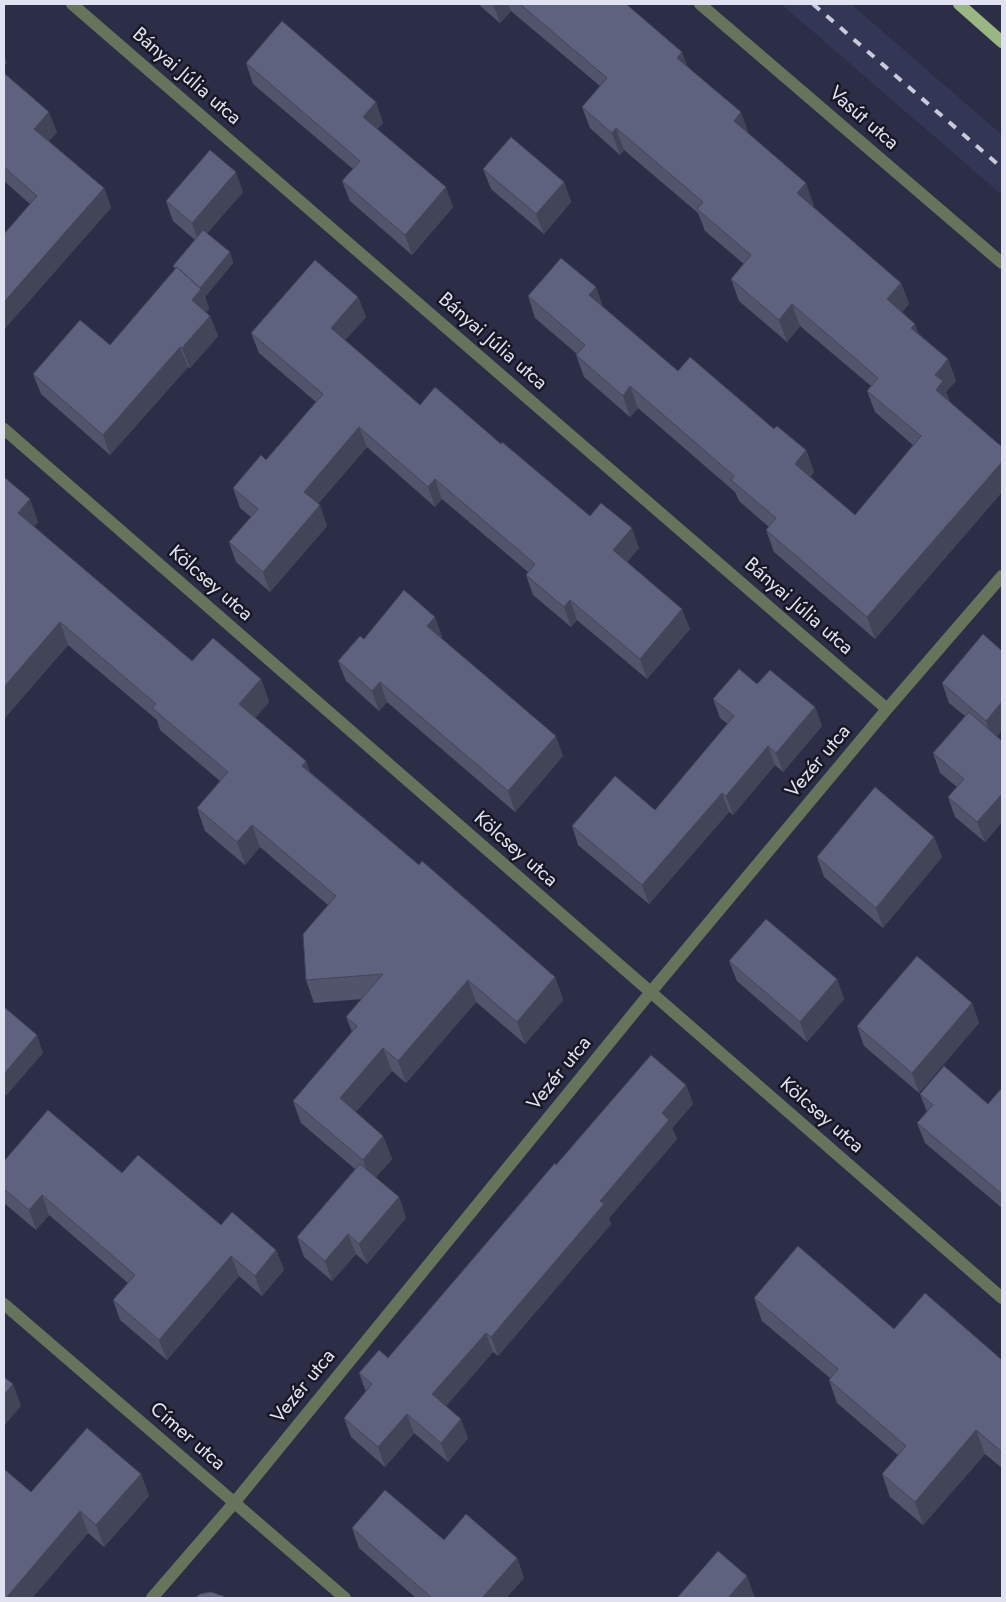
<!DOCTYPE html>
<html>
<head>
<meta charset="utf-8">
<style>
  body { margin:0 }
  #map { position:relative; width:1006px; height:1602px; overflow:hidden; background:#2c2e47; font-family:Jost,sans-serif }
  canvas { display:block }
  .frame { position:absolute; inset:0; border:5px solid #e0e2f2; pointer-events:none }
</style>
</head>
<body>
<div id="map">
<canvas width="1006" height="1602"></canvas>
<div class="frame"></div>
</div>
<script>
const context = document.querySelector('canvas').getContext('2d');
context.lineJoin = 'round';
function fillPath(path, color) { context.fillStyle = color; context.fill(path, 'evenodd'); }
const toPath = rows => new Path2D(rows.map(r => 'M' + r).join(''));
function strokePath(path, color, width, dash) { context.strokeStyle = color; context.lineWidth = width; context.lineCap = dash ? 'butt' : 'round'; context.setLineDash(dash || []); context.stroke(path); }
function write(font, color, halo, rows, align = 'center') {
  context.font = font + ' Jost,sans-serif'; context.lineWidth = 5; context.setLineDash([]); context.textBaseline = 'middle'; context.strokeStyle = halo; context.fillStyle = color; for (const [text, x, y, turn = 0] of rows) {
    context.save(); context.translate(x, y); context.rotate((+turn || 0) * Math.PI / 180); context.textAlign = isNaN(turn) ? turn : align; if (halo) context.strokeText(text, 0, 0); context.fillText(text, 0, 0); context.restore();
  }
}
fillPath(toPath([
  [781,4,851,4,1002,135,1002,195]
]), '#343655');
strokePath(toPath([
  [72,4,887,709],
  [700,4,1002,263],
  [4,429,1002,1298],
  [4,1304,345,1598],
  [152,1598,234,1503,650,993,887,709,1002,576]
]), '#66745b', 12);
strokePath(toPath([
  [959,4,1002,42]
]), '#9ab783', 12);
strokePath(toPath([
  [813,4,1002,168]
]), '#c9cbdc', 4, [9, 9]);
fillPath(toPath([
  [478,4,626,4,682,52,687,66,814,205,812,207,901,283,909,304,902,312,919,334,948,359,956,381,946,392,950,402,1002,447,1002,492,875,639,774,552,766,530,769,527,739,501,735,492,638,408,630,417,584,377,576,355,577,354,535,318,528,296,603,307,678,371,774,429,806,450,814,472,810,477,855,515,913,445,875,412,867,391,871,386,800,326,787,342,739,301,731,279,744,264,705,231,698,213,624,150,620,155,590,128,582,107,600,86,511,11,500,23],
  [246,63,376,102,383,123,377,129,453,207,412,255,350,201,342,181,353,169,253,84],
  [4,73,57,132,49,141,104,188,111,208,30,204,4,181],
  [483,169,564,182,571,202,544,234,491,189],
  [243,192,207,233,230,252,233,263,205,297,209,309,206,312,210,316,218,336,190,368,188,367,110,455,41,394,33,374,110,345,175,270,173,266,195,240,173,221,166,201],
  [358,297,366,317,345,340,420,405,501,444,590,516,639,548,627,562,690,629,647,679,577,620,571,627,533,595,526,575,528,572,442,499,435,507,367,447,318,504,327,526,270,592,236,562,229,542,251,517,240,508,233,488,266,460,316,402,259,353,251,333],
  [4,477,38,522,34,527,192,661,261,679,269,702,255,718,306,761,310,772,419,865,555,977,563,1000,525,1044,476,1002,406,1083,392,1071,355,1112,383,1136,392,1159,375,1178,399,1197,406,1218,367,1264,356,1254,332,1281,304,1257,297,1237,355,1169,301,1123,293,1101,352,1032,346,1017,362,999,314,1003,306,980,328,905,260,847,245,865,205,831,197,808,220,781,160,730,157,720,68,645,4,719],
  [435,617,442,637,441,638,563,756,515,812,387,702,379,711,346,681,338,661,364,639],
  [983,634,997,737,1002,741,1002,822,985,842,955,817,948,797,957,787,940,773,933,753,965,716,949,703,942,683],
  [757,684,815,707,822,726,783,772,775,765,733,815,729,812,649,904,578,845,572,826,655,810,728,724,720,718,713,699],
  [934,837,942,857,883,928,824,877,817,857],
  [729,961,837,979,844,999,807,1042,737,981],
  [972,1003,979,1023,919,1093,864,1046,857,1026],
  [686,1085,693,1104,672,1128,677,1139,609,1218,611,1224,498,1356,493,1352,446,1406,468,1438,448,1462,414,1433,385,1467,351,1437,344,1418,366,1392,359,1373,388,1358,556,1165],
  [1002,1088,1002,1208,925,1143,917,1123,927,1112,920,1094,988,1104],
  [4,1161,122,1173,221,1225,276,1250,284,1270,262,1296,239,1276,167,1360,120,1320,113,1300,128,1283,49,1215,36,1230,4,1203],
  [754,1298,894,1329,1002,1360,1002,1468,985,1454,923,1525,890,1497,882,1474,898,1455,837,1403,829,1380,830,1378,762,1321],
  [141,1474,149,1496,104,1547,88,1533,32,1598,4,1598,31,1492],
  [352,1528,444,1540,517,1558,524,1578,506,1598,416,1598,359,1548]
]), '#52546c');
fillPath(toPath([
  [493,4,508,4,511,11,500,23],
  [682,52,690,74,677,58],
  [4,55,7,63,4,66],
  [376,102,383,123,370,137,363,117],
  [49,112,57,132,42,149,34,129],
  [741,112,749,134,734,121],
  [616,128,624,150,620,155,612,133],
  [236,172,243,192,199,243,192,223],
  [564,182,571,202,544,234,536,214],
  [806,183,814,205,805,215,797,193],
  [446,187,453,207,412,255,405,235],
  [104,188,111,208,4,330,4,302],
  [230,252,233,263,205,297,209,309,200,320,192,300,200,288],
  [901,283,909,304,895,321,887,299],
  [596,287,604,309,589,295],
  [358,297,366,317,338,348,331,328],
  [792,304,800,326,787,342,779,320],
  [210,316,218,336,190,368,182,348],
  [915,324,923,345,911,328],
  [180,347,188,367,110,455,103,435],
  [948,359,956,381,946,392,951,403,936,390,935,375],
  [630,386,638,408,630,417,623,396],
  [359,427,367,447,311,512,304,492],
  [806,450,814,472,802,485,795,464],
  [1002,462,1002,492,875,639,867,617],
  [435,479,442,499,435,507,428,487],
  [30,499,38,522,26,536,18,513],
  [320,505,327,526,270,592,263,572],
  [632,528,639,548,620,570,613,550],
  [570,600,577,620,571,627,564,607],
  [682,609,690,629,647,679,640,659],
  [435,617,442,637,434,646,427,626],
  [60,622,68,645,4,719,4,687],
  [261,679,269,702,248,727,239,704],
  [380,682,387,702,379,711,372,691],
  [1002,702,1002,731,993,741,986,721],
  [815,707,822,726,783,772,776,753],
  [556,736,563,756,515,812,508,791],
  [768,746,775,765,733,815,726,796],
  [306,761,314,784,302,766],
  [722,793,729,812,649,904,642,885],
  [1002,794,1002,822,985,842,977,822],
  [252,825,260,847,245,865,237,842],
  [934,837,942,857,883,928,876,908],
  [555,977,563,1000,525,1044,517,1022],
  [837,979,844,999,807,1042,800,1022],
  [468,980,476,1002,406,1083,398,1061],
  [972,1003,979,1023,919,1093,912,1073],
  [37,1035,43,1053,6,1096,4,1090,4,1074],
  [383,1048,392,1071,348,1121,340,1098],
  [686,1085,693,1104,672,1128,677,1139,609,1218,611,1224,498,1356,491,1337,600,1201,662,1113],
  [383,1136,392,1159,371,1183,363,1160],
  [42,1195,49,1215,36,1230,29,1210],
  [399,1197,406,1218,367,1264,359,1244],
  [348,1234,356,1254,332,1281,325,1261],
  [276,1250,284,1270,262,1296,255,1276],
  [231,1256,239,1276,167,1360,159,1340],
  [486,1333,493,1352,439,1414,432,1394],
  [13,1384,21,1406,4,1426,4,1395],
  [407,1414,414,1433,385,1467,378,1447],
  [461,1419,468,1438,448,1462,441,1443],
  [976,1430,985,1454,923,1525,915,1502],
  [141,1474,149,1496,104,1547,96,1525],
  [80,1511,88,1533,32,1598,6,1598],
  [517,1558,524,1578,506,1598,482,1598],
  [747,1576,755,1598,728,1598]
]), '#424558');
const building = toPath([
  [520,4,626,4,682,52,677,58,741,112,734,121,806,183,797,193,901,283,887,299,915,324,911,328,948,359,935,375,943,381,936,390,1002,447,1002,462,867,617,766,530,776,518,731,480,734,476,630,386,623,396,576,355,585,345,528,296,561,258,596,287,589,295,678,371,690,357,774,429,777,426,806,450,795,464,855,515,921,436,867,391,878,378,792,304,779,320,731,279,751,255,697,209,703,202,616,128,612,133,582,107,607,78,520,4],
  [282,21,376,102,363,117,446,187,405,235,342,181,360,161,246,63,282,21],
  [4,73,49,112,34,129,104,188,4,302,4,234,37,196,4,167,4,73],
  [511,137,564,182,536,214,483,169,511,137],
  [210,150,236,172,192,223,166,201,210,150],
  [203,230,230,252,200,288,177,267,176,268,173,266,203,230],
  [315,260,358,297,331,328,420,405,435,387,501,444,502,442,590,516,601,503,632,528,613,550,682,609,640,659,570,600,564,607,526,575,535,564,435,479,428,487,359,427,304,492,320,505,263,572,229,542,258,509,233,488,261,455,266,460,323,394,251,333,315,260],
  [177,267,201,289,192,300,210,316,182,348,180,347,103,435,33,374,80,320,110,345,177,267],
  [4,477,30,499,18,513,192,661,213,638,261,679,239,704,306,761,302,766,419,865,422,861,555,977,517,1022,468,980,398,1061,383,1048,340,1098,383,1136,363,1160,293,1101,357,1026,346,1017,383,974,306,980,303,934,336,896,252,825,237,842,197,808,228,772,152,708,156,704,60,622,4,687,4,589,5,587,4,586,4,477],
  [404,590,435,617,427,626,556,736,508,791,380,682,372,691,338,661,360,636,364,639,404,590],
  [983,634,1002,651,1002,702,986,721,942,683,983,634],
  [739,669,757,684,770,670,815,707,776,753,768,746,726,796,722,793,642,885,572,826,615,776,655,810,734,716,713,699,739,669],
  [969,712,1002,741,1002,794,977,822,948,797,964,779,933,753,969,712],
  [875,787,934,837,876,908,817,857,875,787],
  [766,919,837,979,800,1022,729,961,766,919],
  [917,956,972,1003,912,1073,857,1026,917,956],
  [4,1007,37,1035,4,1074,4,1007],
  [651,1055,686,1085,662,1113,669,1120,600,1201,604,1204,491,1337,486,1333,432,1394,461,1419,441,1443,407,1414,378,1447,344,1418,372,1384,359,1373,379,1350,388,1358,555,1163,556,1165,651,1055],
  [944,1066,988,1104,1002,1088,1002,1194,917,1123,933,1105,920,1094,944,1066],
  [48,1110,122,1173,138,1155,221,1225,232,1212,276,1250,255,1276,231,1256,159,1340,113,1300,135,1275,42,1195,29,1210,4,1189,4,1161,48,1110],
  [360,1164,399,1197,359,1244,348,1234,325,1261,297,1237,360,1164],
  [798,1246,894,1329,925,1293,1002,1360,1002,1452,976,1430,915,1502,882,1474,906,1446,829,1380,838,1369,754,1298,798,1246],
  [4,1377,13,1384,4,1395,4,1377],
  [87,1428,141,1474,96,1525,80,1511,6,1598,4,1598,4,1469,31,1492,87,1428],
  [385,1490,444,1540,466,1514,517,1558,482,1598,432,1598,352,1528,385,1490],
  [718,1551,747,1576,728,1598,677,1598,718,1551],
  [211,1592,223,1596,225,1598,195,1598,200,1594,211,1592]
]);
fillPath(building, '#5f627e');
strokePath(building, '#424558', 1);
write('20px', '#e0e2f2', '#171823', [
  ["Bányai Júlia utca",186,77,41],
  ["Vasút utca",863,119,41],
  ["Bányai Júlia utca",492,342,41],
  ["Kölcsey utca",210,584,41],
  ["Bányai Júlia utca",798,607,41],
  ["Vezér utca",819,762,-50],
  ["Kölcsey utca",515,850,41],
  ["Vezér utca",560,1074,-51],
  ["Kölcsey utca",821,1116,41],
  ["Vezér utca",304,1387,-51],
  ["Címer utca",187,1437,41]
]);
</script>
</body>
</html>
